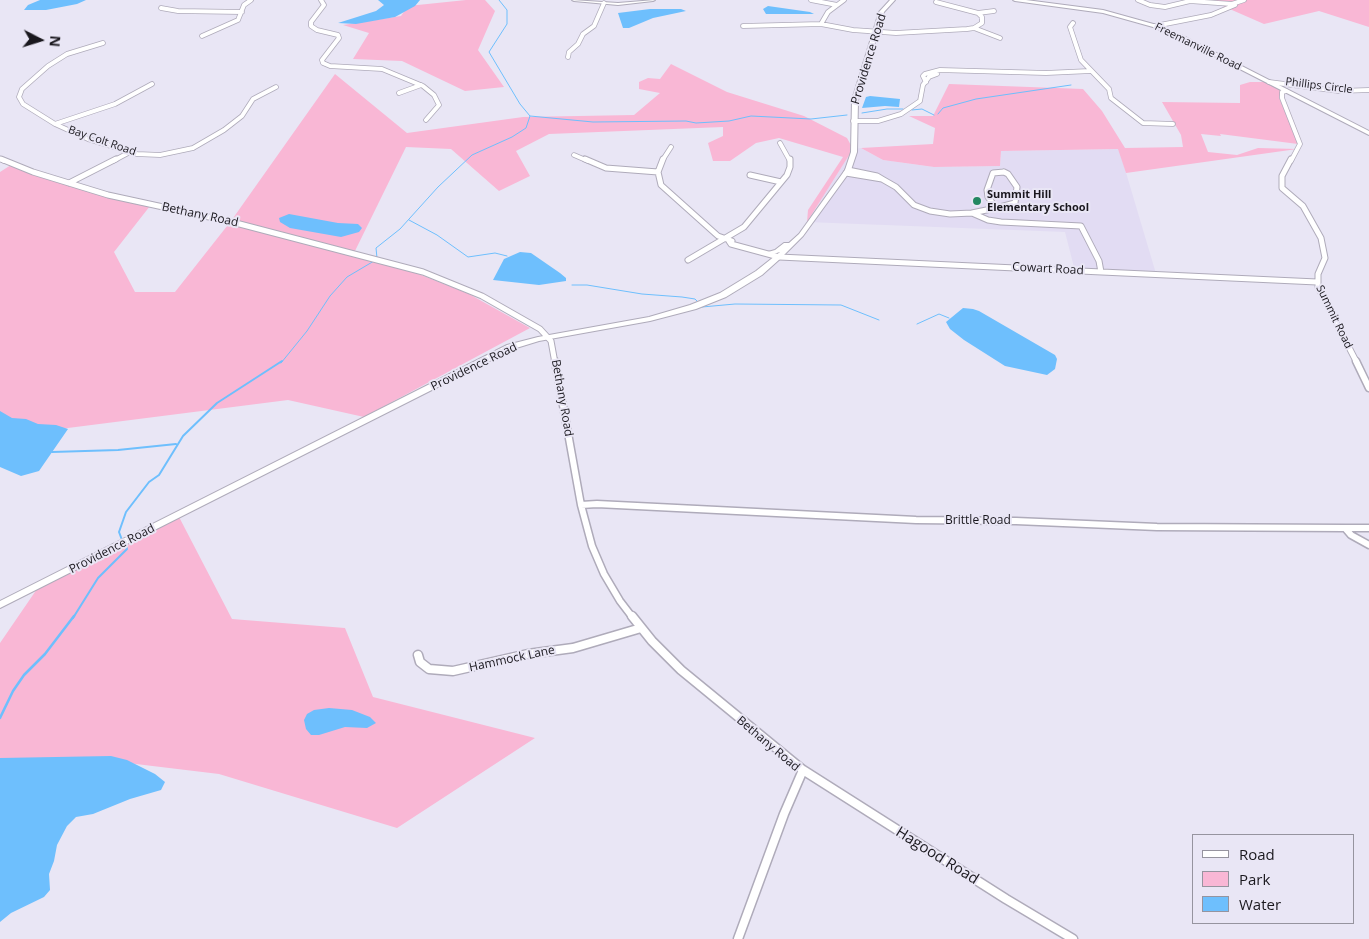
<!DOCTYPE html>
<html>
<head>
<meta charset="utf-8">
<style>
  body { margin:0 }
  #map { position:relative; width:1369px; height:939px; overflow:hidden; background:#e9e6f5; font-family:"Open Sans",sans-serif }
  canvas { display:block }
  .legend { position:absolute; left:1192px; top:834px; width:162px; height:90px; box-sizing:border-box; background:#e9e6f5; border:1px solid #96949f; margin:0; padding:6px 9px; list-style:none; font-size:15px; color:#1a181e }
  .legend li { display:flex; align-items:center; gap:10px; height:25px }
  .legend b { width:25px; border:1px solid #96949f }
  .north { position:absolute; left:15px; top:15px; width:50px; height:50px; -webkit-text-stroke:4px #e9e6f5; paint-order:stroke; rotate:95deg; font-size:14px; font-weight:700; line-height:20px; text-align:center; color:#1a181e }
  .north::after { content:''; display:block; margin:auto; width:18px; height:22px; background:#1a181e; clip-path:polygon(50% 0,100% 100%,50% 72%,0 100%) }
</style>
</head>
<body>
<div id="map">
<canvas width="1369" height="939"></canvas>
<ul class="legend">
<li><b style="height:6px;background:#fff"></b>Road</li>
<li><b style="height:14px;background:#f9b7d5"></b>Park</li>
<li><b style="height:14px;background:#6ebffd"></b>Water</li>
</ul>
<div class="north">N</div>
</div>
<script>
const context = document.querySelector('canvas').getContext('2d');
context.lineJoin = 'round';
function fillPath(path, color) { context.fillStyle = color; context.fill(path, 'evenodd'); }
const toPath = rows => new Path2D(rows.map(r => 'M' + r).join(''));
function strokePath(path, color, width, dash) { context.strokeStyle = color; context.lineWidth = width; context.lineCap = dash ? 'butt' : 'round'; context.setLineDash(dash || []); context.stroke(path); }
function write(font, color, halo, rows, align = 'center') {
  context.font = font + ' "Open Sans",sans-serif'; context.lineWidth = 4; context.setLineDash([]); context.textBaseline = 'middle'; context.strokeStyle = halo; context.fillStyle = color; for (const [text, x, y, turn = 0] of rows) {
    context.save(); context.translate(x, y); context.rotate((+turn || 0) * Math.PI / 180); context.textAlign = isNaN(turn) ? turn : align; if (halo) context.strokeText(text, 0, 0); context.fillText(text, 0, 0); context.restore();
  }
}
fillPath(toPath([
  [861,148,883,160,934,167,1000,166,1001,151,1119,149,1157,277,1075,271,1065,232,807,222,853,149]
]), '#e2dcf3');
fillPath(toPath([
  [466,0,485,0,495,11,478,50,504,87,465,91,402,61,353,59,369,33,343,25,401,16,408,6],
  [1209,0,1369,0,1369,27,1319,11,1264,24],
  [671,64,727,92,804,116,847,138,853,149,807,222,808,210,843,157,779,138,756,143,730,161,713,161,708,143,723,136,723,127,549,134,516,151,530,176,499,191,451,149,406,147,354,253,396,265,469,294,530,328,364,417,288,400,60,429,0,422,0,172,11,165,150,206,114,252,135,292,175,292,231,221,335,74,407,133,523,117,634,115,660,93,639,89,639,82,648,78,660,79],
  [1250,82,1266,82,1282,90,1279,97,1298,144,1220,134,1221,136,1201,134,1208,152,1237,155,1258,148,1297,149,1126,173,1118,149,1001,151,1000,166,934,167,883,160,861,148,933,144,935,128,909,116,933,116,949,84,1083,89,1102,111,1125,148,1183,147,1181,135,1162,102,1240,103,1240,85],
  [178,515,232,619,345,628,373,697,535,738,397,828,219,774,111,761,0,758,0,643,37,589]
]), '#f9b7d5');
fillPath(toPath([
  [40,0,86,0,77,4,46,10,24,10,28,5],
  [378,0,420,0,415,6,395,17,356,24,338,23,376,11,384,5],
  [768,6,810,12,814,14,766,14,763,9],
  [650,9,681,9,686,11,653,18,629,28,623,28,618,13],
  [870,96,900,99,899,107,885,106,862,108,866,97],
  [289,214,338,223,358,224,362,228,359,232,341,237,290,228,280,222,279,218],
  [520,252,531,253,560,273,566,278,566,281,539,285,493,280,504,259],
  [963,308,973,309,979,311,1055,355,1057,359,1055,369,1047,375,1005,366,964,340,950,329,946,322],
  [0,411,12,418,26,419,38,424,56,425,68,429,39,471,21,476,0,467],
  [329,708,352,710,370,717,376,723,367,728,345,727,319,735,311,735,306,729,304,720,307,714,314,710],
  [111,756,127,760,155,774,165,782,161,790,130,799,93,814,76,817,67,826,57,845,54,861,49,874,50,890,44,897,11,913,0,922,0,758]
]), '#6ebffd');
strokePath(toPath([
  [912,110,922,109,934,115],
  [862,113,887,109,903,109],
  [938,114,943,108,976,99,1071,85],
  [530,116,593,122,686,121,696,123,729,121,751,116,811,119,847,115],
  [409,220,437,235,468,257,495,253,507,256],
  [377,258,376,248,400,229,438,187,472,155,512,137,526,128,530,116,520,104,489,52,507,24,507,10,499,0],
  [572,285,587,285,642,294,682,297,695,299,698,302],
  [702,307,735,304,841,305,879,320],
  [917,324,939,314,949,318],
  [281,363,307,331,330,296,347,277,374,261]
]), '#6ebffd', 1);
strokePath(toPath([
  [52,452,118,450,176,444],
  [122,540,119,532,126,512,149,482,159,475,183,436,217,403,282,361],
  [73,618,98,578,127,549,126,546]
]), '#6ebffd', 2);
strokePath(toPath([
  [0,718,13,691,24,675,45,654,74,616]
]), '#6ebffd', 2.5);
const streetFar3 = toPath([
  [321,0,324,5,311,22,311,26,317,30,338,35,339,38,322,60,323,63,330,66,382,69,423,86,434,95,439,105,426,120],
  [811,0,837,5],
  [1138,0,1150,5,1165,7,1190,1,1232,4,1244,0],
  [161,8,178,11,242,12],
  [978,13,994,11],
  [1073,23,1070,27,1081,60,1109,89,1111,98,1143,123,1173,124],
  [821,24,828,12,844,0],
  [743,26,821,24,853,30,896,33,967,29,974,28,982,23,982,17,978,13,936,2],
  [1155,26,1211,15,1235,5],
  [974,28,1000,38],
  [202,36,238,20,244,5,251,0],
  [103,43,67,54,48,66,22,89,19,97,23,104,55,124,88,139,137,154,160,155,193,148,224,130,242,116,253,99,276,87],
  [568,57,569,52,578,44,583,34,594,26,604,3],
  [926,82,923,76,925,74,940,70,1046,73,1090,71],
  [1269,82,1339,91,1369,90],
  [1286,91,1282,92,1282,98,1300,144,1291,161],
  [399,93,421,85],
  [853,121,878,121,901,114,920,101,923,85,929,77,937,74],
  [55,124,115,104,152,84],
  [780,143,790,161],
  [574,155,588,161],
  [0,159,4,161],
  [113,161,130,152],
  [662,161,671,147]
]);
const streetFar2 = toPath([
  [1,159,33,172,108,195,232,222,423,272,482,296,540,329,551,341,555,363],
  [585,159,606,168,658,172],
  [663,159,658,172,661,185,718,236,732,241],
  [1291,159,1282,176,1282,188,1303,206,1321,238,1325,258,1318,274,1318,287,1357,363],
  [1004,172,1008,174,1017,187,1015,203,996,208,988,197,987,190,993,173,1004,172],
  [846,173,882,179,877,176,848,170],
  [750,175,781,182],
  [882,179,896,187,914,205,930,211,950,214,972,213,988,220,1001,222,1081,226,1099,261,1101,272],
  [69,183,116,159],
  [972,213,996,208],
  [729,241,731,244,779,257,1317,282],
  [688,260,744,227,787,175,790,167,790,159]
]);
const streetFar1 = toPath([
  [555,361,581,505,592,546,604,574,620,601,633,618],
  [1356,361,1369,388],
  [581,505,597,504,916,520,1016,521,1157,527,1345,528,1351,535,1369,545],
  [1345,528,1369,528]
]);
const street = toPath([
  [632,616,652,641,681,670,803,770,1006,899,1073,939],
  [418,655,420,662,429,669,453,671,528,654,573,648,641,628],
  [738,939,784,814,803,770]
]);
const secondary = toPath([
  [572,0,618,3,655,0,653,1,618,5,574,1,572,0],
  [890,0,895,0,884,12,858,100,857,152,851,170,803,236,781,258,762,275,726,297,696,309,650,321,539,341,513,349,0,608,0,601,507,345,538,337,649,317,690,305,720,293,756,271,780,252,770,255,768,254,768,252,775,250,784,243,789,243,799,234,845,170,851,152,852,100,879,12,890,0],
  [1013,0,1026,0,1103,10,1157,25,1185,37,1369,131,1369,135,1181,39,1153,27,1103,13,1015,1,1013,0]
]);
strokePath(streetFar3, '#afabba', 5.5);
strokePath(streetFar2, '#afabba', 7);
strokePath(streetFar1, '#afabba', 9);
strokePath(street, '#afabba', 11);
strokePath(secondary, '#afabba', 2);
strokePath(streetFar3, '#fff', 4);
strokePath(streetFar2, '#fff', 5);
strokePath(streetFar1, '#fff', 6);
strokePath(street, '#fff', 8);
fillPath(secondary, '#fff');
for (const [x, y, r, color] of [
  [977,201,5,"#238761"]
]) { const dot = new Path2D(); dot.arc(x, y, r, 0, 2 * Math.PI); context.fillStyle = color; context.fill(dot); strokePath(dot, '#e9e6f5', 2); }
write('11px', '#1a181e', '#e9e6f5', [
  ["Freemanville Road",1198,47,26],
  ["Phillips Circle",1319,86,7],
  ["Bay Colt Road",102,141,19],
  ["Summit Road",1334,317,64]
]);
write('bold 11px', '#1a181e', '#e9e6f5', [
  ["Summit Hill",987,195],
  ["Elementary School",987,208]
], 'left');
write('12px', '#1a181e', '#e9e6f5', [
  ["Providence Road",869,59,-73],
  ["Bethany Road",200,215,12],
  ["Cowart Road",1048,269,3],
  ["Providence Road",474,367,-26],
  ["Bethany Road",562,398,80],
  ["Brittle Road",978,521],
  ["Providence Road",112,549,-27],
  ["Hammock Lane",512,659,-12],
  ["Bethany Road",768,744,40]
]);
write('15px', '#1a181e', '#e9e6f5', [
  ["Hagood Road",937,856,32]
]);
</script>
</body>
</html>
